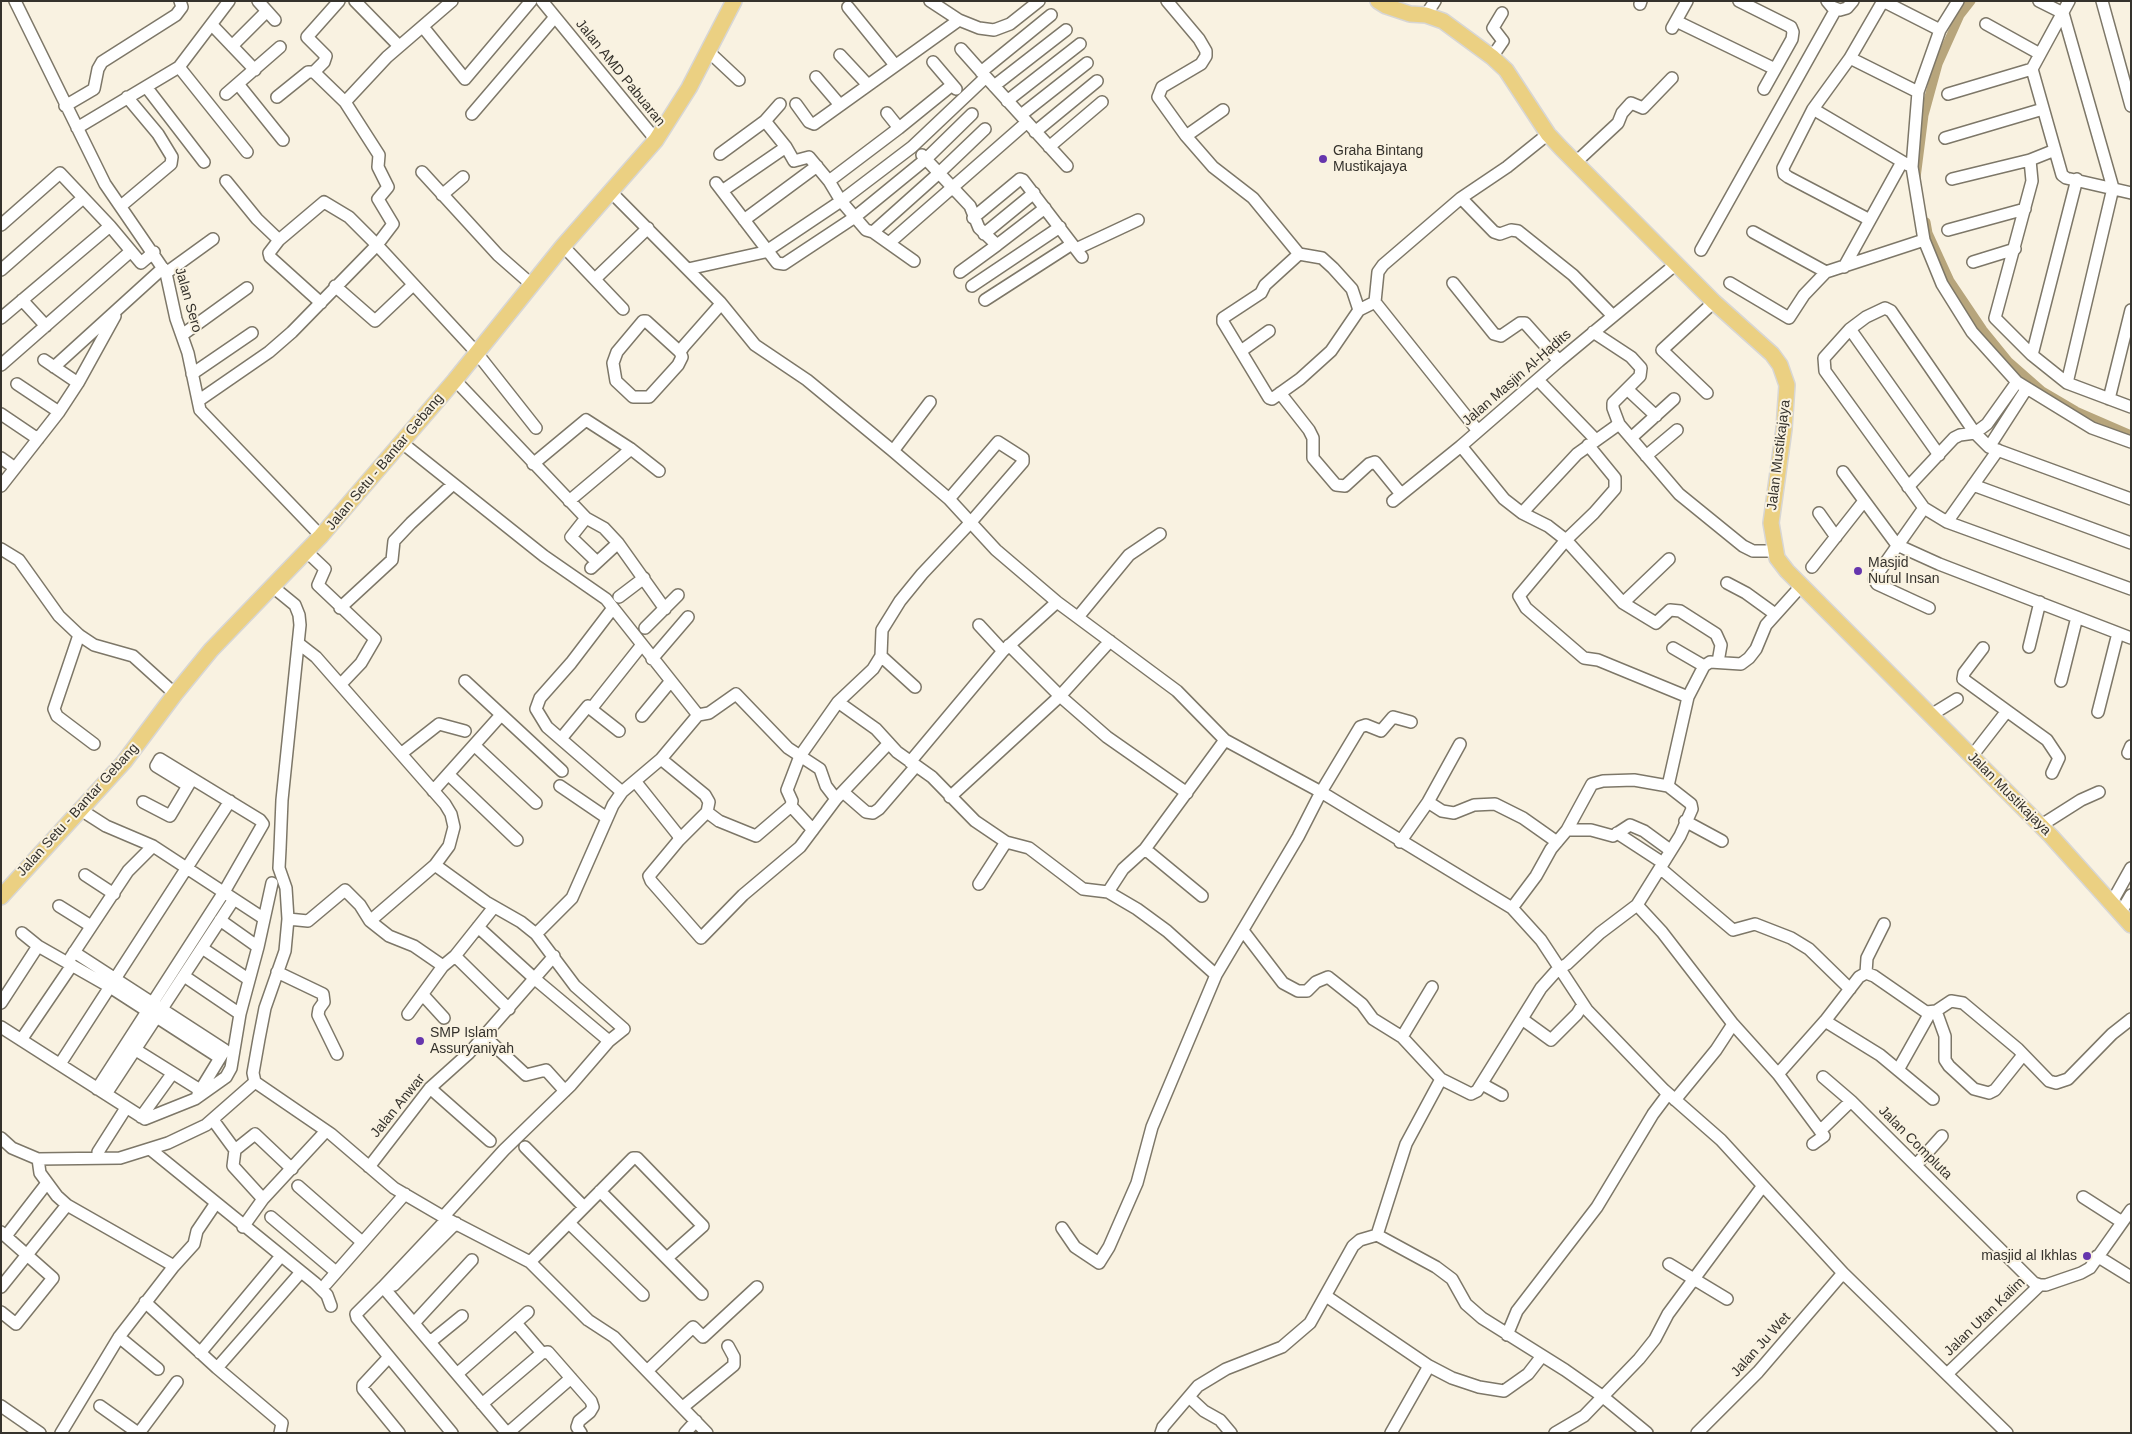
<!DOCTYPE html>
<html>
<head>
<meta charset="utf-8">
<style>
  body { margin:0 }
  #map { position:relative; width:2132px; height:1434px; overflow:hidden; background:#f9f2e1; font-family:Helvetica,sans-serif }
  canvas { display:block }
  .frame { position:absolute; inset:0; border:2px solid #35322c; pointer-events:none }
</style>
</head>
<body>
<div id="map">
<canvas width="2132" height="1434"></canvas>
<div class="frame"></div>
</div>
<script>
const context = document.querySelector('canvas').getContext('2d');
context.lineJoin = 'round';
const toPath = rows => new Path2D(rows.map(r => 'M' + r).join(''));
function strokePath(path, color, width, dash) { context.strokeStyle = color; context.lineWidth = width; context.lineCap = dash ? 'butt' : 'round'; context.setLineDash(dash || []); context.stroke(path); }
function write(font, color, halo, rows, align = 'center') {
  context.font = font + ' Helvetica,sans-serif'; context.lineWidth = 4; context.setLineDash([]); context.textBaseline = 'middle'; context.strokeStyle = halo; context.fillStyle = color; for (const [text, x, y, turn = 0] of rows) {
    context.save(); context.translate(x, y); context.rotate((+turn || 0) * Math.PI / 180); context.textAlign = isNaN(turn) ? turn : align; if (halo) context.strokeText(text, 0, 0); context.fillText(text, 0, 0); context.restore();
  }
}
strokePath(toPath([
  [1916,178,1924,115,1938,64,1960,15,1971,1],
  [1926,222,1928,233,1950,281,1983,330,2009,362,2042,391,2076,411,2131,435]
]), '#b7a57c', 9);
const minor = toPath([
  [15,1,105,184,166,273,176,319,188,353,200,410,321,536],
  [258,1,275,20],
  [339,1,307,37,326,56,324,62,314,72,345,102,379,155,378,167,388,187,378,199,393,224,377,245,476,352,536,428],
  [355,1,399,46],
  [542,1,656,140],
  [930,1,959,20,979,28,994,30,1010,24,1039,1],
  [1167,1,1199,39,1206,51,1206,56,1201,64,1162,87,1158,97,1186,136,1213,167,1253,198,1299,254,1322,258,1333,268,1352,289,1359,310],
  [1739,1,1791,27,1793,32,1792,39,1764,89],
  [1827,1,1832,7,1840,10,1847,8,1853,1],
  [1883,1,1940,30],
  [1958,1,1940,30,1918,92,1912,167,1924,240,1942,284,1972,332,2017,382,2092,428,2131,442],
  [2039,1,2063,13,2113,188,2067,383],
  [2102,1,2131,106],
  [1640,4,1641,1],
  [848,7,895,65],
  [1426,15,1435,1],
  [1676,21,1775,69],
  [1986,24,2040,54],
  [212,25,255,70],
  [423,27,465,79,531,1],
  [1672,28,1687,1],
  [232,46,266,12],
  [961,49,985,76],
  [708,51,739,80],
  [840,55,868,85],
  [1492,57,1503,41,1493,28,1502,13],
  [1850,58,1918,92],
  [933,62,956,89],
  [179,67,247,152],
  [2032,69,2062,175,2066,178,2131,193],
  [981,72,1051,15],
  [816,77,840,105],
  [238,84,283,140],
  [994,86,1066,30],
  [147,88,204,162],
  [226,94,280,47],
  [1948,94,2032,69,2069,1],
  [277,97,308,72,314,72],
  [1007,101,1080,44],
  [345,102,387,57,452,1],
  [796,104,809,122,814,124,959,20],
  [65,106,94,89,98,69,102,62,176,15,182,7,180,1],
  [1813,109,1908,165],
  [887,113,899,128,829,181,841,201,866,230,873,232,914,261],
  [472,114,555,17],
  [1021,115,1087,63],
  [765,121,786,147,794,161,809,157,829,181],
  [77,128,179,67,229,1],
  [899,128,952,85],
  [1035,132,1097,81],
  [1186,136,1223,110],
  [1945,138,2043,109],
  [1049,147,1102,102],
  [720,154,765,121,780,104],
  [922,155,970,206,979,228,997,245,1045,208],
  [2030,160,2032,181,1995,318,2032,355,2067,383,2131,407],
  [1575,163,1618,123,1622,113,1631,103,1643,108,1672,78],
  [422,172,498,255,531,284],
  [1952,179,2030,160,2055,150],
  [226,181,257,219,279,240],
  [716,183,777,263,784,264,855,217,926,159,972,114],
  [722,191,786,147],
  [611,192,720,302,755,345,807,380,893,451,949,499,996,550,1057,602,1177,691,1225,740,1321,792,1512,908,1541,940,1587,1010,1664,1090,1721,1140,1843,1273,2007,1433],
  [442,195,463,177],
  [1461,198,1494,232,1500,234,1511,230,1518,231,1573,275,1613,316],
  [121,206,171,164,172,157,158,134,127,97],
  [973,218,1020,179,1023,180,1082,257],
  [744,220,817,166],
  [1870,220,1788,177,1784,174,1783,168,1813,109,1850,58,1883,1],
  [1,225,60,173,110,226],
  [1948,230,2025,209],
  [873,232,939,173,985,129],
  [1753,232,1826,272],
  [984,234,1034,193],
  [889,243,1026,123],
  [563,246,623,309],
  [1076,249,1138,220],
  [1701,250,1836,9],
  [1299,254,1265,285,1261,293,1223,318,1223,322,1269,398,1272,399,1300,379,1331,351,1359,310,1375,302],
  [1973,262,2015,249],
  [1676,264,1559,361,1461,446,1504,499,1522,513,1548,526,1566,540,1623,603,1656,623,1670,610,1680,611,1716,634,1721,645,1718,662],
  [1844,267,1902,162],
  [688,269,765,252,841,201,912,147,986,77,1067,166],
  [1,270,83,198],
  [960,272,997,245],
  [166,273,213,239],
  [595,279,648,228],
  [1453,283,1494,334,1501,336,1520,323,1525,323,1559,361],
  [1730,283,1789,318,1804,295,1826,272,1924,240],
  [335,286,375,321,413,285],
  [972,286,1060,227],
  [22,300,46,326],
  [985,300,1072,244],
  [1,318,110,226,141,263,154,252],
  [1850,329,1939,455],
  [1593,332,1631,357,1641,368,1640,376,1613,403,1613,408,1619,424],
  [182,335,247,288],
  [1241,351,1269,331],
  [680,352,646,321,643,321,617,352,613,363,616,381,633,397,649,397,678,365,682,357,680,352,684,346,721,304],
  [2032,355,2077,179],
  [44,360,78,383,115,316],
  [1,365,131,251],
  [54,367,163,268],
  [192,374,252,333],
  [455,380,586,518,604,528,618,543,665,609],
  [1538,380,1596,440],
  [17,384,59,412],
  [1627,389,1656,416],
  [1280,393,1309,430,1313,438,1313,458,1336,485,1345,486,1369,464,1375,462,1401,494],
  [1707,393,1662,350,1714,302],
  [2109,399,2131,310],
  [198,401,269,352,292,332,377,245,349,217,324,202,279,240,269,253,270,257,321,303],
  [1,414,38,439],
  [1478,431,1375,302,1378,272,1383,265,1461,198,1507,167,1548,134],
  [1631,438,1674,399],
  [401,442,544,556,606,599,698,715],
  [1588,445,1615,478,1615,489,1594,513,1566,540,1519,596,1526,608,1584,658,1598,660,1688,697],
  [1989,447,2027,388],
  [893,451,930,402],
  [1646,456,1677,430],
  [1,458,15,468],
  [533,464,586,420,631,449,659,471],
  [1843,472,1897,545,1939,564,2131,638],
  [1973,485,2131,543],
  [1,486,59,412,78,383],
  [1908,487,1954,438,1960,435,1975,433,1987,424,2017,382],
  [2131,499,1989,447,1975,433,1891,311,1885,308,1866,317,1850,329,1824,358,1825,371,1924,508,1947,522,2131,589],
  [569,501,631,449],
  [1393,501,1461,446],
  [1924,508,1874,579,1877,584,1929,608],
  [1522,513,1577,454,1619,424,1679,494,1743,546,1753,551,1774,551],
  [1819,513,1836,537],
  [586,518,571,537,597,562],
  [1947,522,1998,450],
  [1,549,19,560,59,616,79,635,94,645,133,656,175,694],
  [307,552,325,569,318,585,375,639,361,663,341,684],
  [1812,567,1864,501],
  [591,568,618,543],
  [1727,583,1746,593,1775,614],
  [273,587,295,605,299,615,300,625,282,800,280,849,279,868,286,888,288,919,285,951,265,1008,259,1039,253,1073,255,1082,331,1134,394,1188,447,1219,530,1262,588,1320,614,1337,707,1433],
  [619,597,644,578],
  [1623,603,1669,559],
  [340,608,392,560,394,541,411,523,452,485],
  [613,608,571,663,540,698,536,709,547,727,622,792],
  [1078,617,1129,555,1160,534],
  [979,625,1003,651],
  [645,628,678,595],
  [79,635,54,709,57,716,94,744],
  [298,643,316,657,445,804,451,814,454,827,449,846,435,865,486,902,521,922,536,934,575,986,624,1029,609,1041,571,1085,504,1150,443,1217],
  [1009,645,1060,696,1107,737,1187,793],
  [2029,647,2040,602],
  [1673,648,1704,666],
  [1983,648,1964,673,1963,679,2007,711],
  [881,656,915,687],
  [652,659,688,617],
  [465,681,562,771],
  [2061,681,2077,617],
  [838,702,876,729,897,752,932,777,975,821,1006,842,1029,848,1083,889,1108,892,1137,909,1167,931,1216,975],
  [591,709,619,731],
  [2098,712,2118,633],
  [1931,715,1957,699],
  [642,716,670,682],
  [564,735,588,706,591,709,641,646],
  [474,745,536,803],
  [402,753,439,724,465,731],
  [2128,753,2131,746],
  [1972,756,2007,711,2047,740,2059,758,2052,773],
  [661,759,705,795,709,802,707,812,679,840],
  [910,762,1003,651,1057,602],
  [448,774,517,840],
  [635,781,678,835,679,840,649,876,651,881,701,938,743,895,800,847,836,799,889,743],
  [560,786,607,818],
  [433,791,501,715],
  [843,792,866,812,873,813,879,809,916,766],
  [950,797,1060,696,1110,641],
  [143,802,170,816,192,779],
  [1428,802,1442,811,1454,813,1474,805,1495,804,1523,818,1557,842],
  [81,810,106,826,153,846,263,918],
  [707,812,719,821,756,836,791,806],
  [1685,821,1722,841],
  [2040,826,2081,800,2099,792],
  [813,830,791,806,792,801,787,790,800,756,838,702,873,669,881,656,882,630,900,601,922,574,971,522,1023,462,1023,458,998,442,949,499],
  [1567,830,1591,830,1613,836,1630,825,1644,831,1670,850],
  [1617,833,1663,863],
  [1400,842,1428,802,1460,744],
  [1145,849,1202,896],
  [1660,868,1733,930,1755,924,1791,938,1809,949,1850,989],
  [85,875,114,894],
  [979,884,1006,842],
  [1108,892,1123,869,1145,849,1225,740],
  [2112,902,2131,868],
  [1637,905,1662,932,1733,1024],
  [59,906,91,926],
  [1512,908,1536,876,1551,849,1567,830,1592,784,1603,781,1634,780,1668,786],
  [2121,912,2131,895],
  [288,919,308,921,345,890,360,905,370,921,435,865],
  [220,920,258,947],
  [370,921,389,936,414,946,443,966,455,956,494,907],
  [478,927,535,979,609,1041],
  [1244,932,1283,983,1298,991,1307,991,1316,982,1328,977,1362,1004,1373,1019,1402,1037,1441,1079,1471,1094,1477,1091,1541,988,1558,969,1567,964,1600,933,1637,905,1680,836,1692,809,1691,804,1668,786,1688,697,1704,666,1710,662,1741,664,1749,658,1756,649,1766,625,1802,585],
  [22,933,38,946],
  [536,934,572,898,613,805,622,792,661,759,698,715,709,713,736,694,788,748,820,769,826,786,836,799],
  [202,948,248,979],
  [74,952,225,1050],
  [455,956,509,1009],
  [71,957,128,871,153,846],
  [277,972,323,994,324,1002,319,1009,318,1015,337,1054],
  [1866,973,1867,958,1884,924],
  [184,976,240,1014],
  [423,995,444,1018],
  [1,1003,38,946,110,987,220,1058],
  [1936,1011,1945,1036,1945,1060,1949,1066,1974,1089,1989,1093,1995,1090,2023,1055],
  [408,1014,443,966],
  [1522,1019,1551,1040,1577,1014,1583,1004],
  [1825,1021,1880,1055,1933,1099],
  [1,1027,145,1119,195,1099,226,1077,231,1068,240,1014,258,947,272,883],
  [484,1036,526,1075,546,1070,565,1091],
  [1402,1037,1432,987],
  [21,1040,72,965],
  [136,1050,200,1090],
  [60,1064,230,801],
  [1898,1070,1930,1013],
  [1778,1074,1825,1021,1859,977,1866,973,1874,976,1926,1012,1936,1011,1951,1001,1963,1003,2018,1049,2049,1081,2056,1083,2068,1079,2112,1034,2131,1019],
  [1823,1077,1851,1101],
  [1482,1084,1502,1095],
  [430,1088,490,1141],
  [97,1089,224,892,263,824,260,820,160,759,156,766,187,785],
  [106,1094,234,899],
  [198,1094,223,1053],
  [1675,1100,1716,1050,1733,1024,1778,1074,1824,1136,1813,1144],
  [141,1117,172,1074],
  [213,1120,235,1150],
  [1820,1131,1851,1101,2034,1283,2040,1285],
  [1,1138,12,1148,38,1159,120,1158,168,1143,206,1125,255,1082],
  [525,1147,584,1207],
  [150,1149,315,1283,327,1295,331,1306],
  [98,1152,126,1108],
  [38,1159,40,1173,57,1196,67,1205,174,1266],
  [1916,1165,1942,1136],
  [369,1167,430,1088,469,1053,554,956],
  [298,1186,362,1242],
  [600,1191,702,1294],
  [2083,1197,2122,1222],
  [263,1199,233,1166,235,1150,255,1134,292,1169],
  [271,1217,336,1272],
  [447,1219,383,1287,394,1285,456,1223],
  [569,1223,643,1295],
  [243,1227,263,1199,326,1131],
  [1062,1228,1075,1247,1099,1263,1109,1247,1137,1183,1152,1127,1216,975,1298,837,1321,792,1360,727,1366,725,1381,731,1393,717,1411,722],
  [1,1232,53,1278,16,1324,1,1312],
  [1377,1235,1436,1267,1452,1279,1466,1304,1482,1318,1565,1370,1602,1396,1647,1433],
  [6,1236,47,1183],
  [2097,1256,2131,1277],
  [530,1262,633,1158,637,1158,703,1226,667,1258],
  [1669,1264,1727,1299],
  [326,1284,405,1194],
  [1,1287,67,1205],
  [1326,1296,1429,1366,1391,1433],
  [145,1302,217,1368,282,1423,280,1433],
  [414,1323,472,1260],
  [516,1323,542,1353],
  [1507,1335,1517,1311,1597,1207,1653,1114,1668,1094],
  [119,1337,158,1369],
  [430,1342,462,1316],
  [200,1353,281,1256],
  [389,1357,363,1385,363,1389,399,1433],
  [1429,1366,1452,1378,1479,1387,1504,1391,1528,1374,1542,1356],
  [217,1368,301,1272],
  [647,1371,693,1327,703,1337,757,1287],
  [457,1374,528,1312],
  [1947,1374,2040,1285,2046,1285,2081,1273,2090,1268,2131,1210],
  [1189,1397,1204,1411,1220,1420,1231,1433],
  [482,1404,542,1353,548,1352,591,1401,593,1407,590,1412,579,1421,577,1427,581,1433],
  [1,1406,40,1433],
  [100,1406,138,1433],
  [683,1407,734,1365,734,1357,728,1346],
  [61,1433,119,1337,174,1266,194,1244,197,1231,216,1203],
  [139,1433,177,1382],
  [452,1433,357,1318,356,1314,383,1287,507,1433],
  [508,1433,571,1378],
  [685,1433,696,1421],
  [1161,1433,1163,1427,1198,1386,1226,1369,1282,1347,1310,1323,1353,1246,1360,1240,1377,1235,1406,1144,1441,1079],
  [1555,1433,1584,1416,1639,1359,1655,1339,1668,1314,1762,1187],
  [1697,1433,1758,1372,1843,1273]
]);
const major = toPath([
  [1378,1,1386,6,1410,14,1426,15,1443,21,1492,57,1506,70,1548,134,1561,148,1714,302,1772,354,1780,365,1787,385,1784,429,1771,523,1777,558,1787,571,2051,836,2131,925],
  [1,897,124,762,175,694,211,650,321,536,455,380,563,246,656,140,689,88,734,1]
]);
strokePath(minor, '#7d7768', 14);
strokePath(major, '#d7d6d5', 18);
strokePath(minor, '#fff', 11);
strokePath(major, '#ebd082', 15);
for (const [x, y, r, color] of [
  [1323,159,5,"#6636ad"],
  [1858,571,5,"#6636ad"],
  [420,1041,5,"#6636ad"],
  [2087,1256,5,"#6636ad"]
]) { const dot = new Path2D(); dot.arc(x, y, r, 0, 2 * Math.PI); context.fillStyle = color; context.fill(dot); strokePath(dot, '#f9f2e1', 2); }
write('14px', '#35322c', '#f9f2e1', [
  ["Jalan AMD Pabuaran",620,73,51],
  ["Jalan Sero",188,300,74],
  ["Jalan Masjin Al-Hadits",1517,378,-41],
  ["Jalan Mustikajaya",1779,455,-83],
  ["Jalan Setu - Bantar Gebang",385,462,-50],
  ["Jalan Mustikajaya",2009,794,45],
  ["Jalan Setu - Bantar Gebang",78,810,-48],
  ["Jalan Anwar",398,1106,-51],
  ["Jalan Compluta",1915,1143,45],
  ["Jalan Utan Kalim",1985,1317,-44],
  ["Jalan Ju Wet",1761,1345,-48]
]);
write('14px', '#35322c', '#f9f2e1', [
  ["Graha Bintang",1333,151],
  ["Mustikajaya",1333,167],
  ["Masjid",1868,563],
  ["Nurul Insan",1868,579],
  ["SMP Islam",430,1033],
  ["Assuryaniyah",430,1049],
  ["masjid al Ikhlas",2077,1256,"right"]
], 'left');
</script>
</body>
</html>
